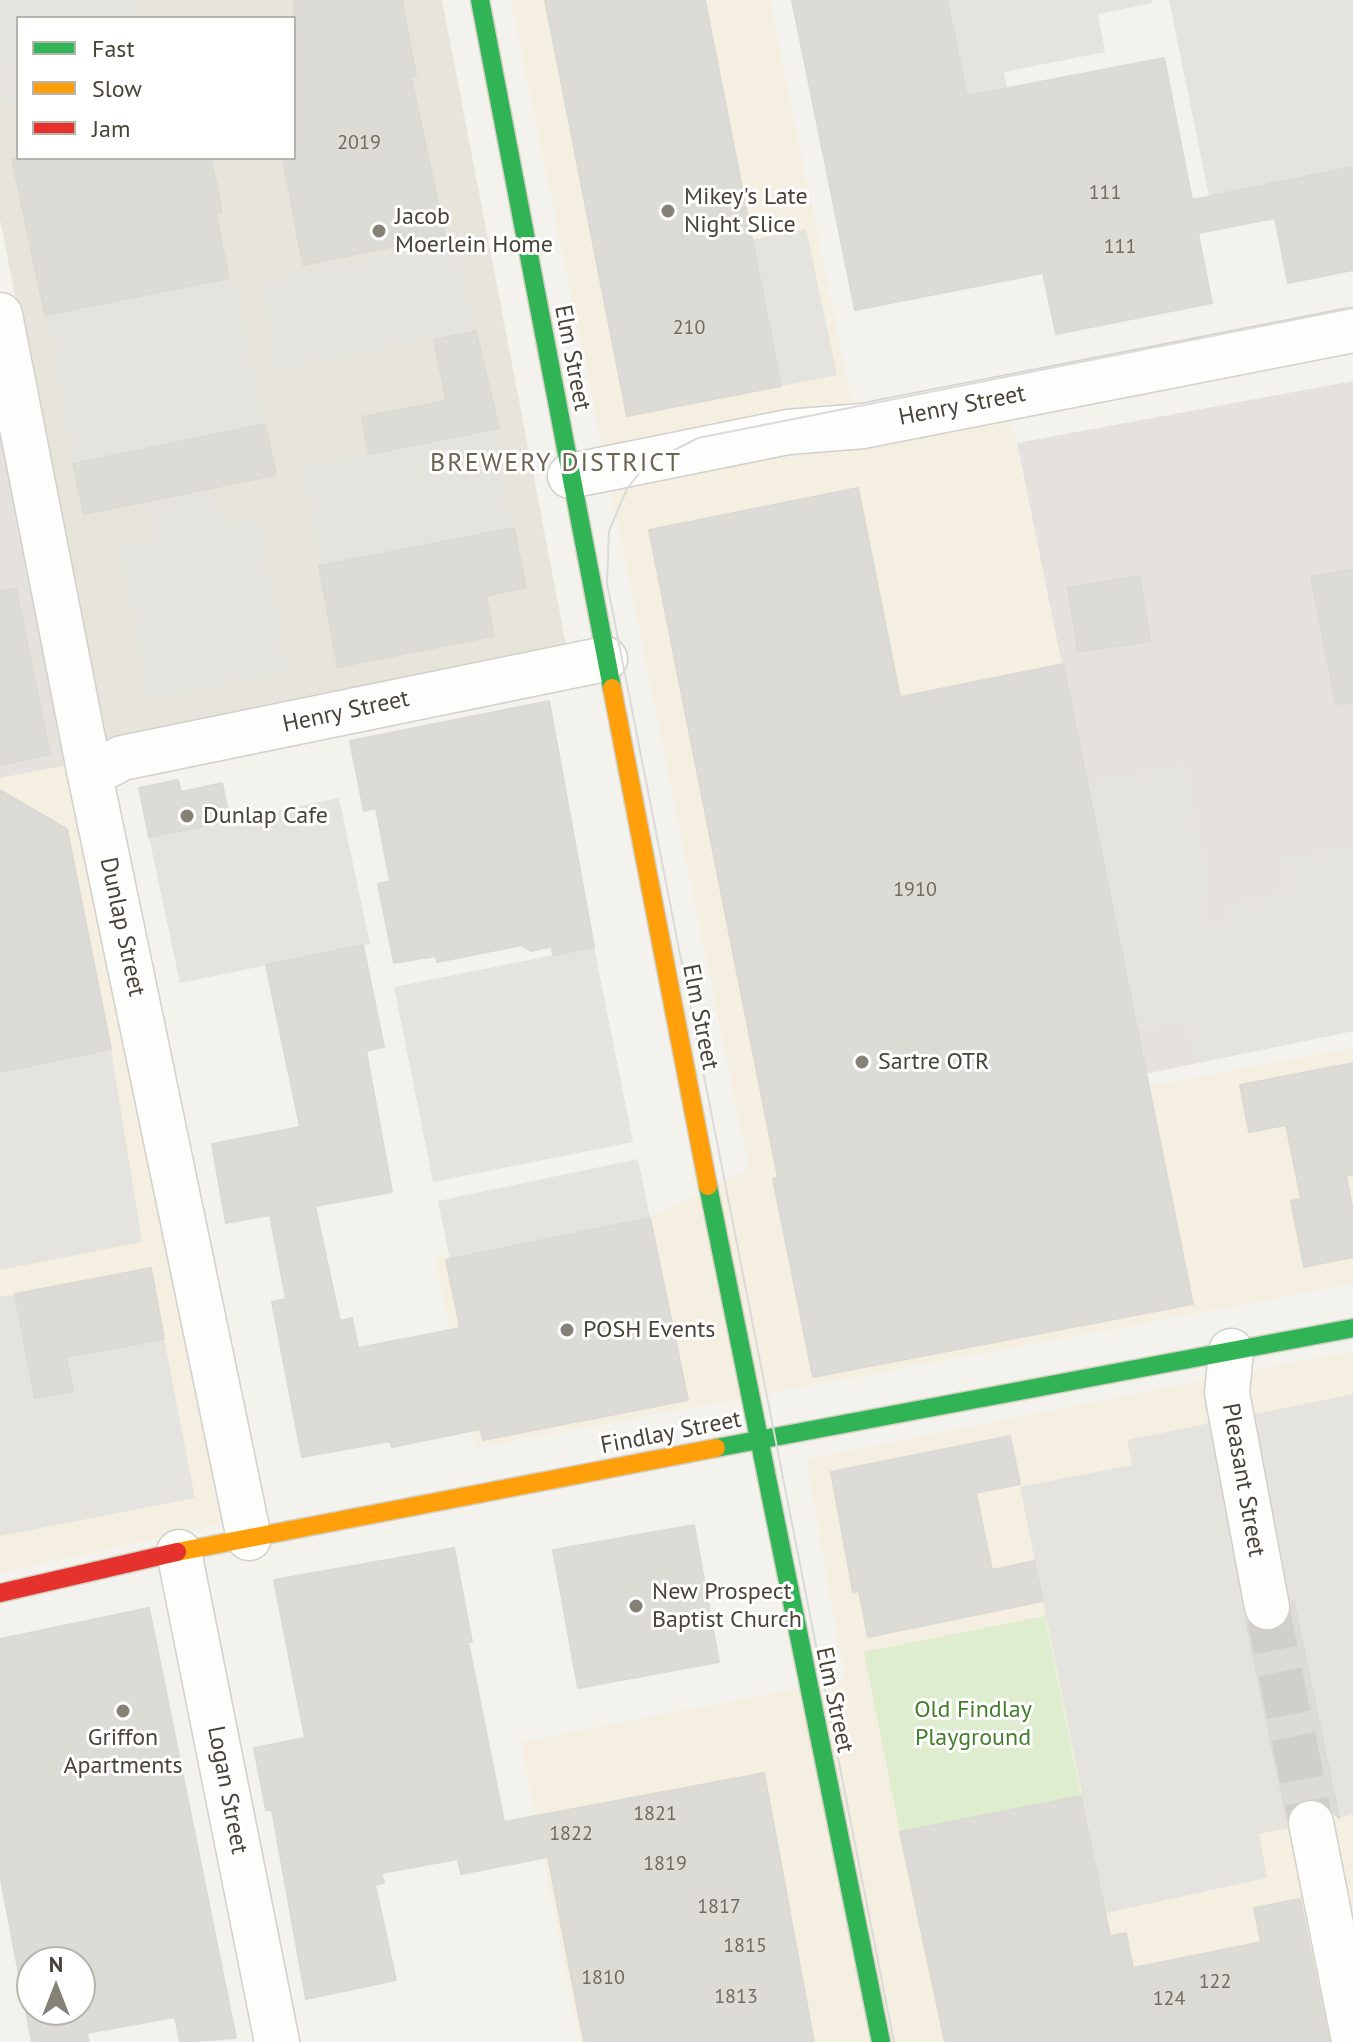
<!DOCTYPE html>
<html>
<head>
<meta charset="utf-8">
<style>
  body { margin:0 }
  #map { position:relative; width:1353px; height:2042px; overflow:hidden; background:#f3f2ed; font-family:"PT Sans",sans-serif }
  canvas { display:block }
  .legend { position:absolute; left:16px; top:16px; width:280px; height:144px; box-sizing:border-box; background:#fff; border:2px solid #b7b4af; margin:0; padding:10px 14px; list-style:none; font-size:24px; color:#4a4438 }
  .legend li { display:flex; align-items:center; gap:16px; height:40px }
  .legend b { width:40px; border:2px solid #b7b4af }
  .north { position:absolute; left:16px; top:1946px; width:80px; height:80px; box-sizing:border-box; background:#fff; border:2px solid #b7b4af; border-radius:50%; rotate:0deg; font-size:22px; font-weight:700; line-height:32px; text-align:center; color:#4a4438 }
  .north::after { content:''; display:block; margin:auto; width:28px; height:36px; background:#858177; clip-path:polygon(50% 0,100% 100%,50% 72%,0 100%) }
</style>
</head>
<body>
<div id="map">
<canvas width="1353" height="2042"></canvas>
<ul class="legend">
<li><b style="height:10px;background:#30b455"></b>Fast</li>
<li><b style="height:10px;background:#ff9f0a"></b>Slow</li>
<li><b style="height:10px;background:#e5322d"></b>Jam</li>
</ul>
<div class="north">N</div>
</div>
<script>
const context = document.querySelector('canvas').getContext('2d');
context.lineJoin = 'round';
function fillPath(path, color) { context.fillStyle = color; context.fill(path, 'evenodd'); }
const toPath = rows => new Path2D(rows.map(r => 'M' + r).join(''));
function strokePath(path, color, width, dash) { context.strokeStyle = color; context.lineWidth = width; context.lineCap = dash ? 'butt' : 'round'; context.setLineDash(dash || []); context.stroke(path); }
function write(font, color, halo, rows, align = 'center') {
  context.font = font + ' "PT Sans",sans-serif'; context.lineWidth = 6; context.setLineDash([]); context.textBaseline = 'middle'; context.strokeStyle = halo; context.fillStyle = color; for (const [text, x, y, turn = 0] of rows) {
    context.save(); context.translate(x, y); context.rotate((+turn || 0) * Math.PI / 180); context.textAlign = isNaN(turn) ? turn : align; if (halo) context.strokeText(text, 0, 0); context.fillText(text, 0, 0); context.restore();
  }
}
fillPath(toPath([
  [0,0,442,0,567,650,103,741,0,219],
  [18,18,294,18,294,158,18,158]
]), '#e7e4db');
fillPath(toPath([
  [511,0,770,0,861,450,1011,419,1148,1086,1353,1048,1353,1284,476,1448,435,1259,658,1214,749,1169],
  [72,764,225,1523,0,1573,0,778],
  [1353,1351,1353,2042,579,2042,521,1742,845,1679,806,1459]
]), '#f5efe1');
fillPath(toPath([
  [1353,381,1353,1031,1145,1074,1017,443],
  [0,393,72,764,0,778]
]), '#e5e2dd');
fillPath(toPath([
  [1045,1616,1081,1796,900,1832,864,1652]
]), '#deedce');
fillPath(toPath([
  [0,0,136,0,139,18,18,18,18,102,2,105],
  [947,0,1152,0,1152,3,1098,14,1105,52,1004,72,1007,89,967,97],
  [1169,0,1353,0,1353,167,1209,196],
  [806,229,837,375,781,386,752,240],
  [457,240,476,331,275,371,260,279],
  [236,278,265,424,73,464,45,315],
  [495,429,514,528,319,566,300,467],
  [218,491,224,524,260,517,290,674,147,701,118,547,151,541,144,504],
  [1185,765,1210,895,1201,900,1206,924,1222,922,1225,918,1223,907,1282,893,1285,886,1280,860,1353,846,1353,1031,1195,1063,1186,1021,1137,1030,1087,783],
  [339,798,370,944,180,983,149,837],
  [594,947,633,1142,433,1182,394,987],
  [111,1049,142,1242,0,1270,0,1072],
  [638,1159,650,1218,450,1259,438,1201],
  [15,1294,35,1398,73,1391,66,1357,164,1339,195,1498,0,1536,0,1297],
  [1353,1394,1353,1814,1339,1818,1295,1602,1245,1612,1289,1828,1259,1834,1267,1878,1106,1913,1020,1487,1132,1465,1127,1440]
]), '#e5e3de');
const building = toPath([
  [294,0,402,0,416,76,411,77,445,236,303,265,283,158,294,158,294,0],
  [545,0,705,0,781,386,627,416,545,0],
  [792,0,947,0,967,96,1164,58,1192,200,1353,167,1353,270,1288,283,1275,218,1198,233,1212,303,1056,334,1043,273,855,310,792,0],
  [12,158,211,158,222,212,216,214,229,278,45,315,12,158],
  [476,331,499,428,369,454,362,417,446,401,434,340,476,331],
  [265,424,276,475,84,514,73,464,265,424],
  [858,488,900,697,1063,664,1193,1304,813,1377,773,1179,778,1178,649,530,858,488],
  [514,528,526,587,486,596,494,636,338,667,319,566,514,528],
  [1353,569,1353,702,1336,704,1311,577,1353,569],
  [1139,576,1150,641,1078,652,1068,588,1139,576],
  [16,589,50,754,0,765,0,591,16,589],
  [549,701,594,947,553,955,552,946,531,951,522,945,437,962,436,956,394,963,378,884,390,881,376,808,364,811,350,741,549,701],
  [178,780,181,792,222,783,230,821,149,837,139,788,178,780],
  [0,790,67,829,111,1049,0,1072,0,790],
  [363,945,384,1047,366,1051,392,1192,315,1206,340,1321,352,1318,358,1348,460,1328,446,1260,650,1218,688,1400,483,1440,480,1429,392,1447,390,1441,302,1457,272,1302,286,1299,270,1215,226,1223,212,1144,300,1127,266,965,363,945],
  [1353,1063,1353,1174,1346,1176,1353,1210,1353,1257,1304,1267,1291,1201,1301,1199,1286,1125,1249,1132,1240,1085,1353,1063],
  [151,1268,164,1339,66,1357,73,1391,35,1398,15,1294,151,1268],
  [1010,1436,1020,1484,976,1493,992,1570,1034,1561,1043,1601,868,1637,859,1591,853,1592,831,1472,1010,1436],
  [694,1525,719,1662,578,1688,553,1550,694,1525],
  [454,1548,472,1642,468,1642,504,1822,764,1773,814,2042,584,2042,548,1857,461,1874,458,1859,381,1873,384,1883,375,1885,396,1980,306,1999,272,1810,266,1810,254,1748,305,1738,274,1580,454,1548],
  [1292,1602,1294,1602,1339,1818,1320,1800,1307,1798,1294,1805,1287,1819,1246,1620,1258,1630,1272,1631,1283,1626,1290,1616,1292,1602],
  [149,1608,236,2038,180,2042,175,2017,87,2033,89,2042,32,2042,0,1875,0,1639,149,1608],
  [32,1962,80,1962,80,2010,32,2010,32,1962],
  [1081,1796,1110,1936,1126,1933,1133,1968,1261,1942,1254,1908,1300,1899,1329,2042,945,2042,900,1832,1081,1796]
]);
fillPath(building, '#dddbd5');
strokePath(building, '#dbd9d3', 2);
strokePath(toPath([
  [1267,1607,1311,1823]
]), '#d1cfc9', 44, [44, 22]);
const street = toPath([
  [0,315,90,775,249,1538],
  [570,476,788,432,863,426,1353,330],
  [90,775,122,758,605,659],
  [1231,1351,1227,1393,1267,1607],
  [179,1552,277,2042],
  [1311,1823,1353,2036]
]);
const fast = toPath([
  [480,0,612,688],
  [708,1186,881,2042],
  [716,1448,1353,1328]
]);
const slow = toPath([
  [612,688,708,1186],
  [177,1552,716,1448]
]);
const jam = toPath([
  [0,1593,177,1552]
]);
strokePath(street, '#d1d0cb', 47);
strokePath(fast, '#d2cfc4', 21);
strokePath(slow, '#d2cfc4', 21);
strokePath(jam, '#d2cfc4', 21);
strokePath(street, '#fdfdfc', 44);
strokePath(fast, '#30b455', 18);
strokePath(slow, '#ff9f0a', 18);
strokePath(jam, '#e5322d', 18);
strokePath(toPath([
  [894,2042,607,583,609,531,627,489,640,472,653,461,698,438,1353,308]
]), '#dadad9', 2);
for (const [x, y, r, color] of [
  [668,211,8,"#858177"],
  [379,231,8,"#858177"],
  [187,816,8,"#858177"],
  [862,1062,8,"#858177"],
  [567,1330,8,"#858177"],
  [636,1606,8,"#858177"],
  [123,1711,8,"#858177"]
]) { const dot = new Path2D(); dot.arc(x, y, r, 0, 2 * Math.PI); context.fillStyle = color; context.fill(dot); strokePath(dot, '#fff', 3); }
write('20px', '#706a60', null, [
  ["2019",359,143],
  ["111",1105,193],
  ["111",1120,247],
  ["210",689,328],
  ["1910",915,890],
  ["1821",655,1814],
  ["1822",571,1834],
  ["1819",665,1864],
  ["1817",719,1907],
  ["1815",745,1946],
  ["1810",603,1978],
  ["122",1215,1982],
  ["1813",736,1997],
  ["124",1169,1999]
]);
write('24px', '#4a4438', '#fff', [
  ["Mikey's Late",684,197],
  ["Night Slice",684,225],
  ["Jacob",395,217],
  ["Moerlein Home",395,245],
  ["Dunlap Cafe",203,816],
  ["Sartre OTR",878,1062],
  ["POSH Events",583,1330],
  ["New Prospect",652,1592],
  ["Baptist Church",652,1620],
  ["Griffon",123,1738,"center"],
  ["Apartments",123,1766,"center"]
], 'left');
write('24px', '#4a4438', '#fff', [
  ["Elm Street",572,358,79],
  ["Henry Street",962,406,-11],
  ["Henry Street",346,712,-12],
  ["Dunlap Street",122,927,78],
  ["Elm Street",700,1017,79],
  ["Findlay Street",671,1433,-11],
  ["Pleasant Street",1243,1480,80],
  ["Elm Street",834,1700,78],
  ["Logan Street",227,1790,79]
]);
write('24px', '#437d2a', '#fff', [
  ["Old Findlay",973,1710],
  ["Playground",973,1738]
]);
context.letterSpacing = '2px';
write('26px', '#6d634f', '#fff', [
  ["BREWERY DISTRICT",556,464]
]);
context.letterSpacing = '0px';
</script>
</body>
</html>
